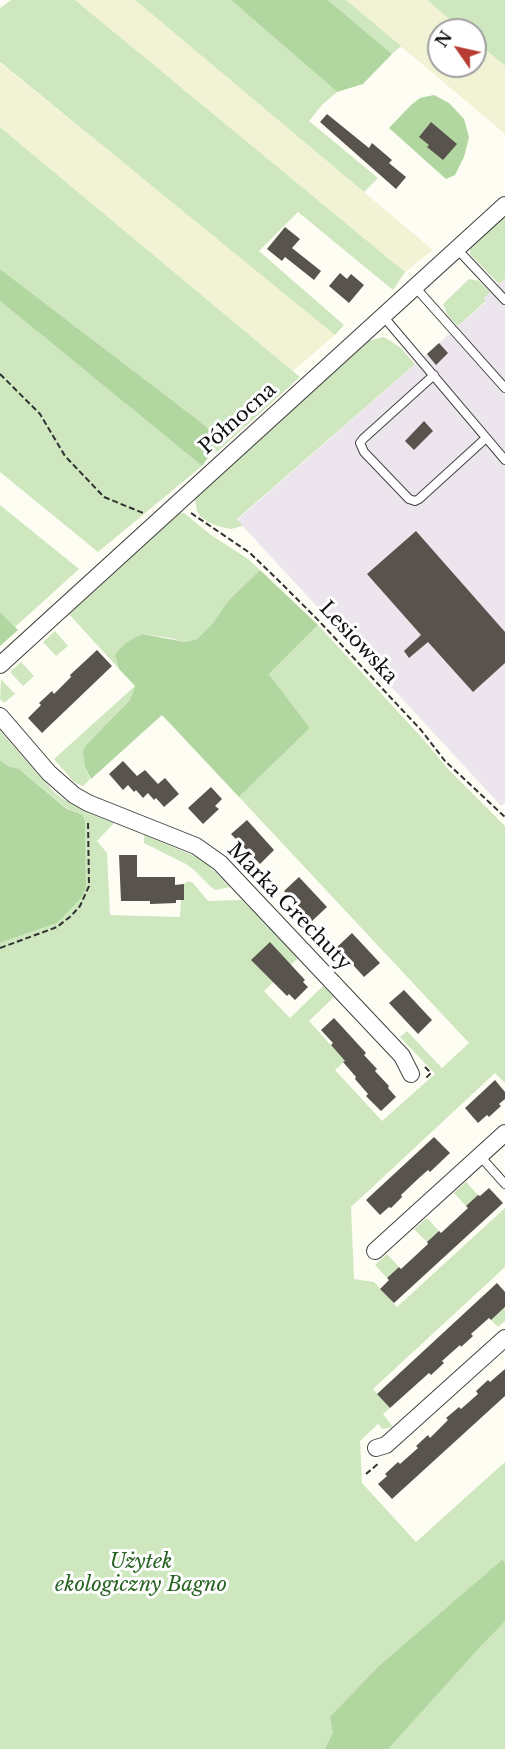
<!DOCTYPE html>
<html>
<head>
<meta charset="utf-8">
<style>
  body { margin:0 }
  #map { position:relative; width:505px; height:1749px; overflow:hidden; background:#fefdf4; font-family:"Libre Baskerville",serif }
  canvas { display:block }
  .north { position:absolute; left:427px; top:18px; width:60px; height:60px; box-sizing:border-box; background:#fff; border:2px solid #9f9f9f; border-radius:50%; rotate:304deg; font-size:16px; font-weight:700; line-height:24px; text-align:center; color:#101010 }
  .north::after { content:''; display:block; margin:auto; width:21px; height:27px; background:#b63c32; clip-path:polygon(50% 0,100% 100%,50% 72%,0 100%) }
</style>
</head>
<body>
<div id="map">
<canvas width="505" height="1749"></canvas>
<div class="north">N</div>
</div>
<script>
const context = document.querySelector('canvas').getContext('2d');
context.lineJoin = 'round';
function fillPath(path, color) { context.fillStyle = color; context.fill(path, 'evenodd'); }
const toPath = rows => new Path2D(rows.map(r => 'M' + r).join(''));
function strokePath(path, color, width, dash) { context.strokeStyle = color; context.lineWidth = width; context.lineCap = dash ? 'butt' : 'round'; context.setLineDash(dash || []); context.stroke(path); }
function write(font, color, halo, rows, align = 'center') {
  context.font = font + ' "Libre Baskerville",serif'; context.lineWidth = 6; context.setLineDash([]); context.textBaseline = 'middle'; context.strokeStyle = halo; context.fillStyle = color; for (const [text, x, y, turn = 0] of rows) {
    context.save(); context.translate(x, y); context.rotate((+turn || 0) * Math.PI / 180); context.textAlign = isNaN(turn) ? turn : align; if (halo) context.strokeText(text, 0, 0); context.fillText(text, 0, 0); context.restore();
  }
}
fillPath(toPath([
  [505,279,505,803,501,806,237,520,486,302,483,298]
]), '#ede5ed');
fillPath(toPath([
  [75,0,135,0,433,250,405,272],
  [346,0,427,0,462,30,439,30,439,66,475,66,475,41,505,66,505,134],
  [0,63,249,264,335,335,293,371,0,127]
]), '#f2f3d5');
fillPath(toPath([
  [11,0,75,0,405,272,393,290,298,212,259,251,344,325,335,335,0,62,0,8],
  [135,0,231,0,337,92,322,105,309,121,378,178,364,192],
  [328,0,346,0,401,46,392,54],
  [427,0,505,0,505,66,475,41,475,30,462,30],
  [0,127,300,377,218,451,211,454,215,448,194,417,0,269],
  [505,215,505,279,499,284,470,254,470,249],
  [469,279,479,281,490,292,484,298,486,301,458,326,448,316,443,304],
  [0,301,202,466,98,552,0,472],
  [383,337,389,340,401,348,415,364,237,519,243,526,231,529,221,527,208,522,200,516,197,511,195,499,368,341],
  [0,505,79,569,15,627,0,612],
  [178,513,184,513,211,535,248,559,260,570,228,601,212,624,197,639,185,642,170,638,142,634,116,653,119,669,68,613],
  [318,625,423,739,448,769,505,826,505,1083,495,1073,351,1207,354,1279,374,1282,397,1307,505,1208,505,1267,373,1389,390,1408,383,1414,393,1427,383,1429,378,1424,360,1441,362,1483,416,1542,505,1462,505,1749,0,1749,0,943,57,923,86,888,85,821,83,815,68,809,19,769,8,766,0,760,0,731,55,793,66,801,91,814,114,823,97,841,107,853,110,915,180,917,181,900,184,900,184,884,188,881,193,883,208,901,242,900,298,958,264,991,290,1018,323,986,334,997,309,1021,345,1061,335,1070,382,1121,435,1074,400,1037,407,1031,442,1068,469,1043,239,797,310,728,269,674],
  [55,631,68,646,56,656,43,642],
  [21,662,34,676,23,686,10,672],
  [1,679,15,694,4,703,0,699],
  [135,686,130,700,87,744,85,767,90,779,83,786,74,782,54,759],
  [144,835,202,859,230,887,216,890,211,887,194,870,186,864,144,843],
  [466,1182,478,1195,466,1206,454,1193],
  [427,1218,439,1231,427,1242,414,1229],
  [387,1254,399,1267,387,1278,375,1265],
  [504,1308,505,1310,505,1321,498,1327,491,1320]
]), '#cfe7bf');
fillPath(toPath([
  [231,0,328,0,392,54,363,84,337,92],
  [434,95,449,103,464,119,469,137,464,157,455,175,446,179,389,128,411,105,420,98],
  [0,269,194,417,208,429,215,438,215,448,202,466,0,301],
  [260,570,318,625,269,674,310,728,239,797,162,715,91,779,85,767,83,751,87,744,130,700,135,686,119,669,115,654,127,642,142,634,185,642,197,639,212,624,228,601],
  [0,612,18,630,0,646],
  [0,760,8,766,19,769,67,809,83,815,85,821,86,888,81,898,57,923,0,943],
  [502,1560,505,1563,505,1621,478,1649,388,1749,325,1749,333,1733,330,1717,379,1666]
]), '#b1d69f');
fillPath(toPath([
  [327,114,369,148,372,143,392,160,389,163,406,177,396,189,320,122],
  [431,122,457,144,443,160,427,147,429,145,419,137],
  [285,227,300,239,292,248,321,271,314,280,285,257,282,261,267,249],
  [340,273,347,279,351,274,364,285,349,303,329,286],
  [439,343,448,353,436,365,427,354],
  [424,421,433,431,414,450,405,441],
  [416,531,505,632,505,663,473,692,428,642,409,658,404,651,421,635,367,574],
  [97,650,112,666,42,733,28,718,41,705,39,703,52,691,54,694,71,677,70,675],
  [123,761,137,776,145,770,158,784,165,778,179,794,164,807,156,798,154,800,148,793,143,798,136,790,134,792,128,785,123,790,109,774],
  [211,787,222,799,215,806,219,809,203,824,188,808],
  [247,820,274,850,260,864,231,834],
  [119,855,137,855,137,877,175,877,175,885,184,884,184,900,176,900,176,903,150,904,150,901,121,901],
  [299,877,327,907,312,921,284,891],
  [352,933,380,963,364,977,337,947],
  [270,942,305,980,303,982,308,987,295,1000,289,994,287,996,251,960],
  [404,990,432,1020,418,1034,389,1003],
  [334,1018,366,1053,364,1055,377,1069,375,1071,389,1086,388,1088,396,1097,381,1111,366,1096,368,1094,355,1079,356,1077,343,1062,345,1061,331,1045,333,1043,321,1030],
  [495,1080,505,1092,505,1099,499,1104,501,1106,489,1117,487,1115,478,1123,465,1108],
  [434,1137,450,1153,430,1172,428,1170,419,1178,401,1195,402,1197,391,1208,389,1207,380,1215,366,1200],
  [489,1188,503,1203,394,1303,380,1289,389,1280,387,1278,399,1267,401,1269,428,1244,427,1242,439,1231,441,1233,468,1208,466,1206,478,1195,480,1196],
  [497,1283,505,1292,505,1307,491,1320,489,1318,471,1334,473,1336,461,1347,460,1345,442,1361,444,1363,431,1375,429,1373,390,1408,377,1394],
  [505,1369,505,1396,392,1499,378,1484,387,1476,385,1474,398,1462,400,1464,418,1448,416,1446,428,1435,430,1438,448,1420,446,1418,459,1407,461,1409,478,1394,476,1391,488,1380,490,1382]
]), '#58534d');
const lane = toPath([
  [457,249,505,300],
  [415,287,505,388],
  [383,316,505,460],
  [434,375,363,439,360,443,364,452,409,499,415,501,419,499,486,438],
  [480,1156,505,1184]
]);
const street = toPath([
  [0,665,505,205],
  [0,716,49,773,74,795,88,803,196,846,220,863,402,1056,411,1074],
  [375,1251,505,1133],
  [376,1448,386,1445,505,1338]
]);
strokePath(lane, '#434343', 10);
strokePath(street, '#434343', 18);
strokePath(toPath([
  [0,374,40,414,65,456,104,497,143,513],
  [191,513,250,553,278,580,319,621,421,730,445,761,505,817],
  [0,948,57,927,71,916,80,906,89,886,88,820],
  [425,1067,431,1073,426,1078],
  [366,1474,379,1463]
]), '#323232', 2, [6, 3]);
strokePath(lane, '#fff', 8);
strokePath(street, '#fff', 16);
write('20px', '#101010', '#fff', [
  ["Północna",238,419,-42],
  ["Lesiowska",358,643,47],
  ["Marka Grechuty",289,907,46]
]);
write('italic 20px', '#296424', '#fff', [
  ["Użytek",141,1562],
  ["ekologiczny Bagno",141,1585]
]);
</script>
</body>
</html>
